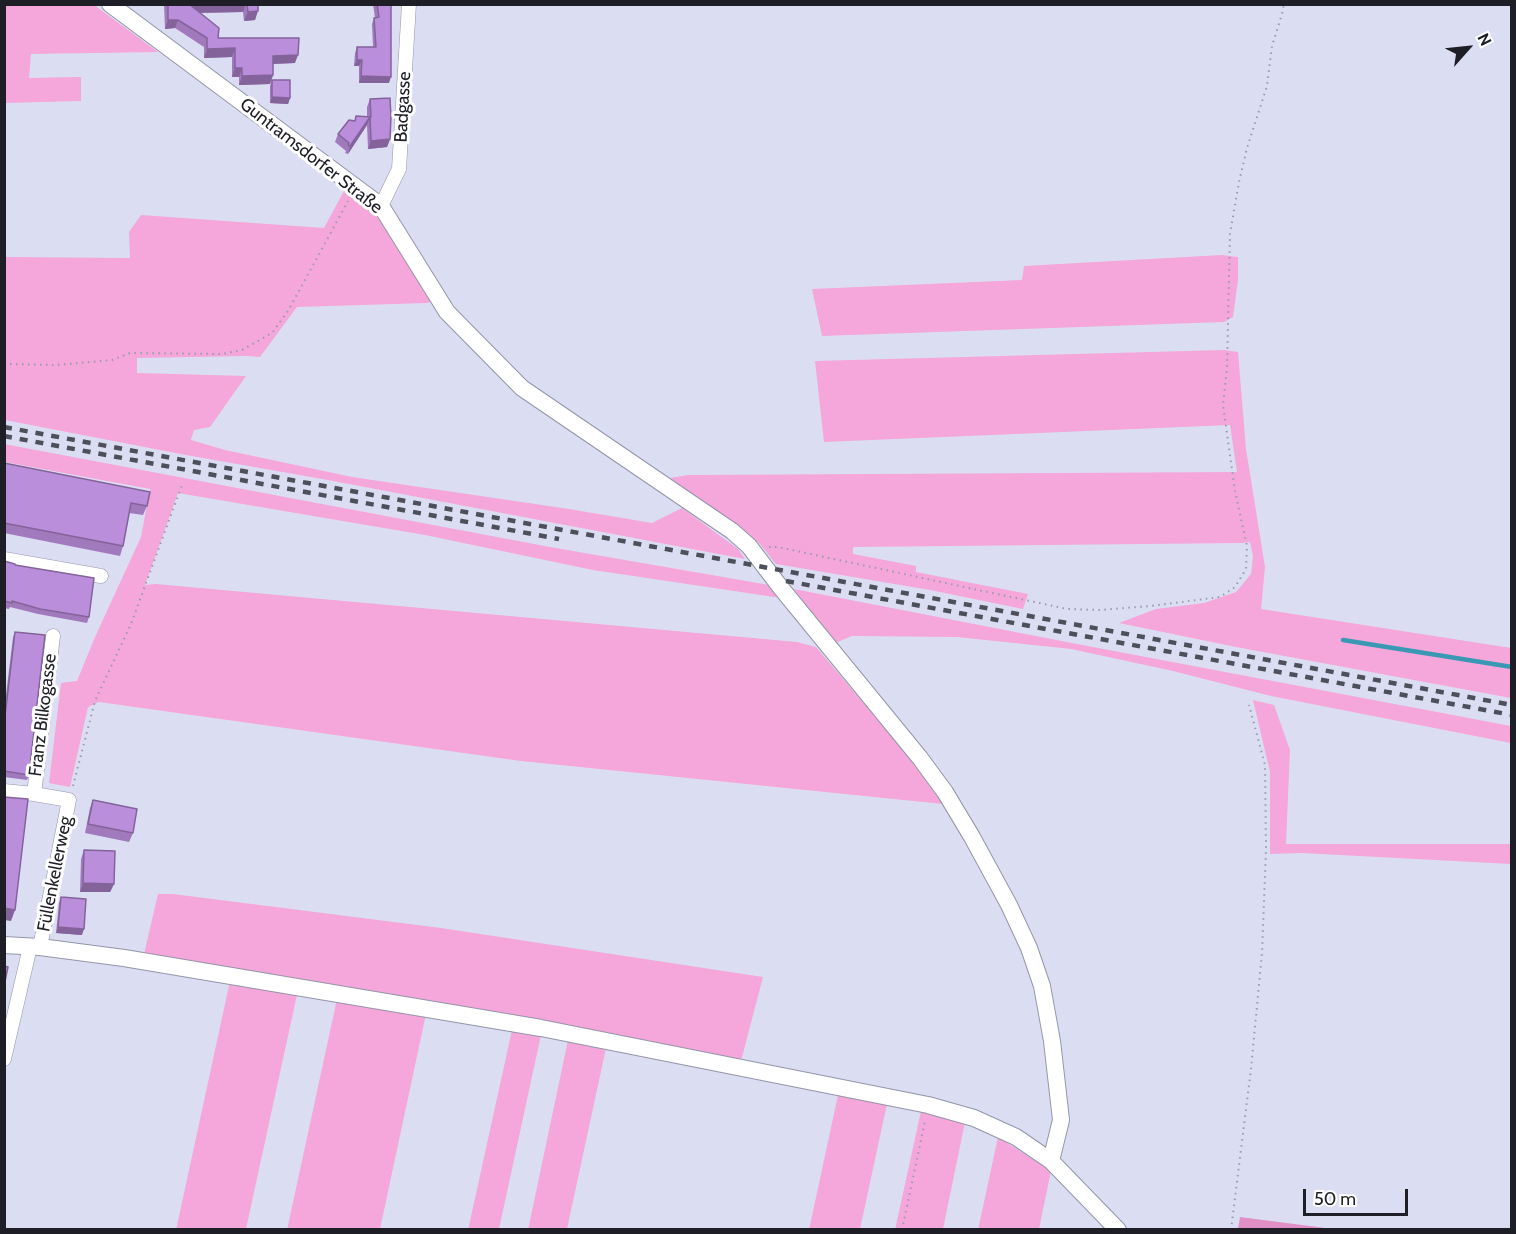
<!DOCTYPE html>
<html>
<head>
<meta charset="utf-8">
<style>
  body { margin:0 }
  #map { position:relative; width:1516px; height:1234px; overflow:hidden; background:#dbdef3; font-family:Cabin,sans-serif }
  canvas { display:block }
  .frame { position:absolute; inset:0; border:6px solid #1d1e26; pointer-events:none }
  .north { position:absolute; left:1438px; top:18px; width:60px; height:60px; -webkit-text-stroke:4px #fff; paint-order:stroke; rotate:63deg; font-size:16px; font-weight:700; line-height:24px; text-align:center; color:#1d1e26 }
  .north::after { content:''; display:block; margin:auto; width:21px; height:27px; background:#1d1e26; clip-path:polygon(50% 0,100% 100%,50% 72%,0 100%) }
  .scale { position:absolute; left:1303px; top:1189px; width:105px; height:27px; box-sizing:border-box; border:3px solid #1d1e26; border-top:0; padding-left:8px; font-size:18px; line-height:21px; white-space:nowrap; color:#1d1e26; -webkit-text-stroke:4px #fff; paint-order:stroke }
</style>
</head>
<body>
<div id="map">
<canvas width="1516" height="1234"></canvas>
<div class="frame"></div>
<div class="north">N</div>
<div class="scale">50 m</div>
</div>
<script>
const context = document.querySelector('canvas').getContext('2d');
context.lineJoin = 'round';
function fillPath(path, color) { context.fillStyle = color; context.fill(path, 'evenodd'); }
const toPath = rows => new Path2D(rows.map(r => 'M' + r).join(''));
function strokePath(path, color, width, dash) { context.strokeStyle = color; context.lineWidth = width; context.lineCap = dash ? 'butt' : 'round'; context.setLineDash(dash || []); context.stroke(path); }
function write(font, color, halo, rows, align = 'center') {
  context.font = font + ' Cabin,sans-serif'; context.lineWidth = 6; context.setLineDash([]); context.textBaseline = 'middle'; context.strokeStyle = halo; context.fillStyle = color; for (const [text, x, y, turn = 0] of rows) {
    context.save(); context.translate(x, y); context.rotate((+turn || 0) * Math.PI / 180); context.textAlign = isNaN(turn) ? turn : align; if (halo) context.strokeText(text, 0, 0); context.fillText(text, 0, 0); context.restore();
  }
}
fillPath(toPath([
  [4,5,94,5,158,52,31,54,29,78,81,77,81,101,5,103],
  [345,189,376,213,433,301,427,303,297,307,260,357,247,356,137,358,137,373,246,376,210,427,194,430,191,440,225,450,352,477,569,509,652,523,682,508,738,549,745,559,328,480,186,455,5,420,4,257,130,258,129,232,141,215,324,228],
  [1222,255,1238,257,1238,280,1233,317,1224,322,822,336,812,289,1022,280,1024,266],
  [1224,350,1238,352,1246,449,1265,567,1261,609,1511,648,1511,698,1236,647,1119,623,1156,609,1204,603,1236,592,1251,574,1253,556,1250,542,1242,543,853,547,853,554,916,566,916,572,1028,594,1023,609,930,590,776,564,760,544,670,478,688,475,1237,472,1230,425,824,442,815,361],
  [4,444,550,547,775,586,781,598,593,570,425,535,178,493,145,585,156,584,797,642,816,647,915,764,943,804,521,761,99,702,88,707,70,787,49,783,61,683,77,681,95,637,141,537,150,489,5,462],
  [794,589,1077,644,1511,726,1511,743,1271,696,1173,671,1071,649,957,637,852,636,835,643],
  [1253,700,1274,705,1290,750,1286,844,1511,844,1511,864,1302,853,1270,854,1270,772],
  [158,894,173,894,441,928,763,977,741,1061,144,954],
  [230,981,298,990,246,1229,176,1230],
  [337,999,426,1014,380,1229,287,1230],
  [512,1030,541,1035,499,1229,468,1230],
  [568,1040,606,1048,567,1229,528,1230],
  [838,1095,887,1104,860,1229,809,1230],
  [921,1111,965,1122,943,1229,895,1230],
  [998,1137,1051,1171,1039,1229,978,1230]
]), '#f5a6da');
fillPath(toPath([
  [1240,1217,1333,1229,1238,1229]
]), '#e190c6');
strokePath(toPath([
  [1343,640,1512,667]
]), '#3998b3', 4.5);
const minor = toPath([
  [381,206,399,169,409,4],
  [4,559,101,576],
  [4,791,34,794,69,800,40,947],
  [34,794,53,636],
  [4,1059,30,947]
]);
const tertiary = toPath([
  [110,4,381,206,447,312,522,388,707,514,732,531,749,546,781,588,920,758,945,792,972,837,1009,905,1029,948,1042,986,1052,1041,1061,1120,1051,1161],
  [4,945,40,947,124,958,541,1028,928,1105,974,1118,1016,1137,1051,1161,1118,1230]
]);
strokePath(minor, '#9396a9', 15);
strokePath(tertiary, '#9396a9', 18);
strokePath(toPath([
  [4,364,57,365,112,360,130,353,222,354,242,350,272,333,288,311,348,201],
  [769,547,778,547,1067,609,1100,610,1150,606,1220,597,1235,587,1246,569,1247,546,1235,491,1223,405,1227,368,1230,234,1239,182,1247,148,1267,86,1272,46,1282,14,1284,4],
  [73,786,95,701,131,624,182,485],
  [902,1230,925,1121],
  [1231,1230,1251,1069,1262,953,1266,850,1265,765,1249,705]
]), '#989bab', 2, [1.5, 4.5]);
strokePath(minor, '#fff', 14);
strokePath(tertiary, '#fff', 16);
strokePath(toPath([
  [4,427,1512,705],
  [4,436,559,539],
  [786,581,1512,715]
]), '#4d4f5a', 4.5, [8, 8]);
fillPath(toPath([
  [164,4,258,4,255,20,244,21,243,12,200,13,218,38,295,63,273,64,273,75,270,84,239,85,239,77,232,77,232,57,204,58,204,47,175,28,165,29],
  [373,4,391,4,389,83,359,83,359,66,354,66,355,53,357,47,373,47,372,24,374,18,375,18],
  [272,80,290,98,288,104,270,103,270,86],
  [370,99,390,139,387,147,368,149,367,125,348,154,345,153,346,151,335,142,338,134,355,121,367,116,367,107],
  [4,463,147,506,143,515,129,513,123,546,120,556,4,533],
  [4,561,15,565,89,617,87,623,38,614,10,607,9,609,4,608],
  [15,632,29,775,27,780,4,777,4,711,13,637],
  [93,800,133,833,129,842,85,833,90,808],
  [84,850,114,884,110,892,80,892,81,859],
  [61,897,82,935,56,933,59,903]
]), '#a17abd');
fillPath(toPath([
  [189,4,246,4,243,12,185,13],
  [258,11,255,20,244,21,248,12],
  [168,20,178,20,175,28,165,29],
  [235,48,232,57,204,58,207,49],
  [298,55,295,63,270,64,273,56],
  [357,60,362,60,359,66,354,66],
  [235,68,242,68,239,77,232,77],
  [273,75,270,84,239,85,242,76],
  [361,76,391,77,389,83,359,83],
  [272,97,290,98,288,104,270,103],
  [370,117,367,125,348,154,350,146],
  [390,139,387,147,368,149,371,141],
  [83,883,114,884,110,892,80,892],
  [4,908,15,910,11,921,4,920],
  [58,927,84,929,82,935,56,933]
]), '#83639a');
const building = toPath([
  [168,4,189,4,219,28,218,38,299,38,298,55,273,56,273,75,242,76,242,68,235,68,235,48,207,49,207,38,178,20,168,20,168,4],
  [247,4,258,4,258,11,248,12,247,4],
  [377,4,391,4,391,77,361,76,362,60,357,60,357,47,376,47,374,18,379,17,377,4],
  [272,80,290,80,290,98,272,97,272,80],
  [390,98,391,117,390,139,371,141,370,117,350,146,348,145,349,143,338,134,349,120,355,121,356,116,371,117,370,99,390,98],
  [4,463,150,492,147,506,131,503,123,546,4,523,4,463],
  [4,561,15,564,15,565,94,578,89,617,40,609,12,601,12,603,4,601,4,561],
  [15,632,45,635,29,775,4,771,4,724,15,632],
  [4,797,28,799,15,910,4,908,4,797],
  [93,800,137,809,133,833,88,824,93,800],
  [84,850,115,851,114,884,83,883,84,850],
  [61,897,86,899,84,929,58,927,61,897],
  [4,966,8,967,4,986,4,966]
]);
fillPath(building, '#bb8edc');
strokePath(building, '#83639a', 1.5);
write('18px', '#1d1e26', '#fff', [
  ["Badgasse",403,107,-87],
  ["Guntramsdorfer Straße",311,156,38],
  ["Franz Bilkogasse",43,715,-83],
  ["Füllenkellerweg",55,874,-79]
]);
</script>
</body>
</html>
